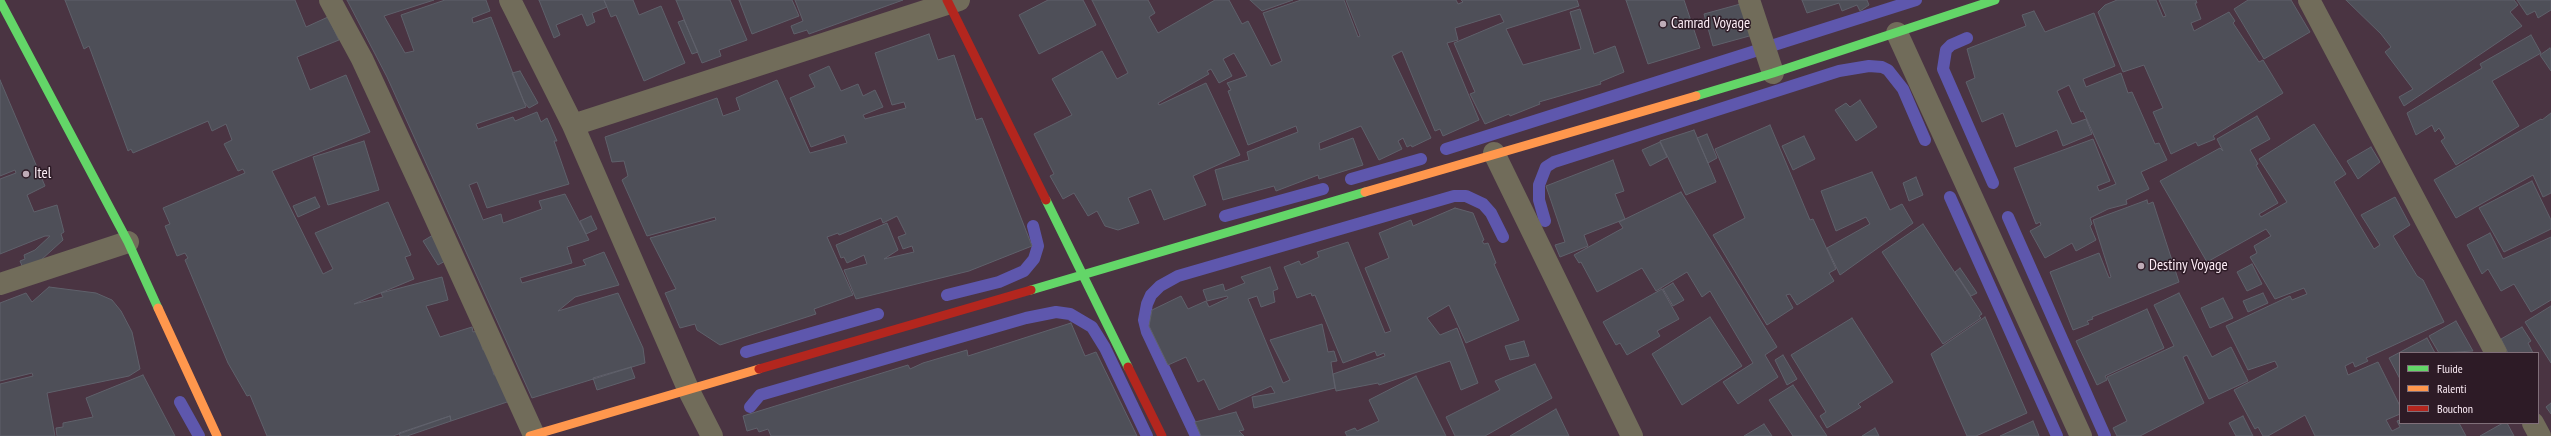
<!DOCTYPE html>
<html>
<head>
<meta charset="utf-8">
<style>
  body { margin:0 }
  #map { position:relative; width:2551px; height:436px; overflow:hidden; background:#4a3442; font-family:"PT Sans Narrow",sans-serif }
  canvas { display:block }
  .legend { position:absolute; left:2399px; top:352px; width:140px; height:72px; box-sizing:border-box; background:#2d1b26; border:1px solid #806f79; margin:0; padding:5px 7px; list-style:none; font-size:12px; color:#fdedf6 }
  .legend li { display:flex; align-items:center; gap:8px; height:20px }
  .legend b { width:20px; border:1px solid #806f79 }
</style>
</head>
<body>
<div id="map">
<canvas width="2551" height="436"></canvas>
<ul class="legend">
<li><b style="height:5px;background:#63d668"></b>Fluide</li>
<li><b style="height:5px;background:#ff974d"></b>Ralenti</li>
<li><b style="height:5px;background:#b3261e"></b>Bouchon</li>
</ul>
</div>
<script>
const context = document.querySelector('canvas').getContext('2d');
context.lineJoin = 'round';
const toPath = rows => new Path2D(rows.map(r => 'M' + r).join(''));
function strokePath(path, color, width, dash) { context.strokeStyle = color; context.lineWidth = width; context.lineCap = dash ? 'butt' : 'round'; context.setLineDash(dash || []); context.stroke(path); }
function fillPath(path, color) { context.fillStyle = color; context.fill(path, 'evenodd'); }
function write(font, color, halo, rows, align = 'center') {
  context.font = font + ' "PT Sans Narrow",sans-serif'; context.lineWidth = 3; context.setLineDash([]); context.textBaseline = 'middle'; context.strokeStyle = halo; context.fillStyle = color; for (const [text, x, y, turn = 0] of rows) {
    context.save(); context.translate(x, y); context.rotate((+turn || 0) * Math.PI / 180); context.textAlign = isNaN(turn) ? turn : align; if (halo) context.strokeText(text, 0, 0); context.fillText(text, 0, 0); context.restore();
  }
}
strokePath(toPath([
  [1967,38,1951,45,1946,50,1943,69,1993,183],
  [1446,149,1916,0],
  [1351,179,1421,159],
  [1950,197,2057,436],
  [1225,216,1323,189],
  [2008,217,2105,436],
  [1545,221,1539,200,1539,185,1546,167,1554,162,1839,71,1869,66,1882,67,1888,70,1903,89,1925,140],
  [947,295,999,282,1024,271,1034,259,1038,246,1033,226],
  [746,352,878,314],
  [180,402,199,436],
  [750,407,760,395,1026,318,1056,312,1070,314,1092,327,1105,348,1147,436],
  [1196,436,1147,332,1144,320,1147,304,1151,295,1160,286,1178,276,1454,196,1466,196,1483,204,1491,213,1503,237]
]), '#5e57ad', 12);
const building = toPath([
  [65,0,295,0,306,27,328,17,339,40,297,57,310,90,346,75,370,132,272,171,323,274,333,269,315,233,388,202,411,255,405,257,414,279,354,304,383,297,381,293,442,277,448,300,426,306,440,337,472,327,473,332,477,331,483,350,486,349,494,375,501,373,513,400,451,421,450,416,393,436,267,436,250,395,247,396,228,363,185,260,188,258,185,253,177,256,165,226,170,224,163,208,245,173,243,169,238,171,224,144,232,140,226,124,212,131,208,121,133,153,131,149,128,151,89,46,84,49,65,0],
  [347,0,434,0,384,16,405,53,414,51,401,15,445,0,486,0,490,11,472,18,473,23,491,17,526,107,476,124,478,129,513,117,515,121,537,112,541,122,547,118,557,141,554,141,569,184,487,208,477,182,469,185,483,220,501,214,503,223,542,209,539,201,565,194,589,240,567,247,572,263,520,278,522,283,586,265,583,260,604,252,619,285,575,297,558,311,618,293,643,348,645,363,532,398,387,77,347,0],
  [539,0,604,0,607,7,592,13,595,22,587,26,582,14,556,25,560,35,554,38,539,0],
  [604,0,633,0,639,15,661,6,685,63,644,81,616,15,611,17,604,0],
  [676,0,730,0,747,40,719,50,721,56,702,63,676,0],
  [739,0,792,0,799,16,752,34,739,0],
  [795,0,903,0,809,34,807,30,794,34,791,26,803,21,795,0],
  [1048,0,1083,0,1096,25,1039,54,1019,15,1048,0],
  [1092,0,1148,0,1155,13,1149,17,1158,33,1215,0,1229,0,1242,24,1248,21,1271,66,1282,61,1263,13,1301,0,1344,0,1358,37,1360,36,1346,0,1456,0,1458,4,1463,2,1461,0,1577,0,1579,6,1506,29,1523,65,1581,49,1570,12,1580,9,1594,54,1615,46,1624,72,1600,82,1601,84,1539,102,1540,104,1510,116,1509,114,1485,124,1470,94,1475,92,1454,43,1504,22,1500,14,1455,28,1458,40,1447,43,1479,120,1443,136,1440,129,1435,131,1402,51,1392,56,1431,138,1412,147,1411,145,1407,147,1403,138,1398,141,1402,149,1379,160,1361,126,1319,143,1320,150,1353,138,1363,165,1319,179,1318,175,1276,191,1274,186,1223,200,1215,170,1249,160,1247,152,1298,132,1296,126,1248,145,1228,91,1231,90,1227,83,1247,76,1234,53,1223,59,1232,76,1219,83,1211,69,1207,71,1209,74,1158,103,1159,105,1206,83,1240,155,1193,176,1206,205,1164,220,1151,189,1128,198,1139,223,1118,230,1105,226,1097,211,1088,216,1074,193,1063,199,1050,176,1054,174,1034,134,1072,115,1052,79,1102,51,1117,79,1128,73,1092,0],
  [1250,0,1293,0,1262,11,1250,0],
  [1626,0,1684,0,1700,48,1648,64,1626,0],
  [1802,0,1867,0,1869,5,1860,11,1857,5,1842,11,1839,3,1807,13,1802,0],
  [2117,0,2156,0,2163,17,2166,16,2159,0,2196,0,2197,3,2195,3,2201,19,2191,23,2194,31,2229,12,2235,21,2233,23,2259,62,2263,60,2283,93,2213,136,2215,139,2198,146,2196,142,2171,154,2153,112,2163,108,2144,65,2123,72,2098,12,2105,5,2117,0],
  [2248,0,2291,0,2310,32,2264,59,2234,9,2248,0],
  [2346,0,2514,0,2518,5,2510,12,2522,26,2404,106,2399,97,2413,89,2385,52,2391,47,2381,34,2346,0],
  [2517,0,2551,0,2551,10,2538,18,2535,11,2527,15,2517,0],
  [1744,3,1753,35,1713,46,1704,14,1744,3],
  [2034,11,2045,32,2094,13,2115,66,2083,79,2086,87,2121,73,2128,93,2132,92,2155,144,2159,143,2167,160,2141,172,2149,189,2126,200,2127,204,2108,209,2090,218,2092,224,2090,226,2096,240,2076,251,2072,243,2045,258,2030,231,2041,225,2040,222,2036,224,2014,168,2093,139,2110,181,2097,186,2099,191,2116,184,2083,111,2081,112,2069,85,2057,91,2072,124,2086,119,2092,134,2063,146,2057,130,2016,147,2003,113,1982,122,1966,82,1975,78,1967,49,2026,26,2022,15,2034,11],
  [684,20,698,52,692,54,678,22,684,20],
  [929,34,938,60,954,55,976,120,982,118,1032,246,969,271,856,299,844,270,867,264,864,255,847,263,844,257,841,258,836,245,887,223,898,250,884,259,914,252,912,246,903,249,898,237,906,234,897,216,883,223,881,218,839,235,838,233,827,237,853,295,814,309,816,314,720,345,697,330,695,324,680,328,665,293,676,289,650,238,716,220,715,217,647,236,622,180,628,176,624,161,612,162,605,137,717,98,723,116,740,110,736,98,777,80,810,153,847,143,844,135,811,147,790,98,815,87,809,75,829,66,841,91,858,84,863,96,875,90,883,107,863,115,865,119,906,108,904,102,892,105,875,53,929,34],
  [2531,35,2541,53,2492,81,2519,126,2456,165,2441,141,2445,138,2439,128,2435,132,2432,125,2416,135,2407,113,2482,68,2480,64,2531,35],
  [2550,48,2551,50,2551,71,2540,55,2550,48],
  [520,71,538,103,529,108,524,102,512,73,520,71],
  [0,80,45,186,27,195,34,212,57,205,64,232,61,234,63,240,41,260,23,268,20,261,25,259,24,255,35,250,50,236,45,236,0,254,0,179,16,173,15,170,0,176,0,80],
  [1860,100,1877,127,1856,141,1835,110,1846,103,1850,107,1860,100],
  [2551,113,2551,193,2543,197,2533,175,2456,218,2434,180,2541,119,2542,120,2551,113],
  [2257,116,2270,139,2250,150,2258,164,2256,165,2278,203,2259,214,2261,217,2287,202,2259,159,2314,124,2346,174,2334,182,2374,249,2380,245,2361,215,2395,197,2410,225,2393,236,2417,276,2423,280,2444,322,2366,358,2368,361,2355,367,2353,362,2345,366,2348,375,2378,362,2400,406,2400,414,2386,420,2392,431,2400,427,2397,421,2400,420,2400,423,2459,423,2466,436,2315,436,2305,415,2268,436,2263,436,2258,427,2255,429,2234,390,2278,367,2275,361,2248,370,2226,326,2290,296,2292,300,2307,294,2304,288,2275,299,2250,257,2257,253,2254,246,2271,236,2266,229,2207,262,2160,181,2220,148,2223,151,2217,139,2257,116],
  [1770,125,1810,220,1813,219,1836,269,1829,273,1834,281,1797,305,1790,294,1786,295,1793,308,1767,325,1713,235,1745,218,1715,149,1770,125],
  [1694,130,1716,182,1686,195,1660,141,1694,130],
  [1707,134,1717,158,1708,163,1697,138,1707,134],
  [1804,136,1815,159,1793,170,1782,146,1804,136],
  [364,141,379,190,328,205,313,157,364,141],
  [1660,142,1667,157,1650,166,1642,150,1660,142],
  [2371,147,2380,162,2358,179,2347,161,2371,147],
  [1613,160,1624,191,1615,194,1625,219,1584,235,1588,246,1560,257,1555,245,1565,242,1546,186,1613,160],
  [1872,172,1890,210,1902,204,1913,223,1840,275,1827,248,1870,224,1866,217,1836,231,1821,191,1872,172],
  [1916,177,1923,195,1909,201,1903,183,1916,177],
  [2532,181,2551,220,2551,229,2504,252,2479,208,2532,181],
  [1681,192,1777,347,1765,355,1778,377,1738,404,1723,382,1753,363,1710,291,1702,297,1687,272,1656,291,1642,268,1597,292,1581,262,1579,263,1574,255,1623,228,1619,222,1681,192],
  [315,197,320,207,298,217,293,206,315,197],
  [2147,200,2148,204,2153,202,2179,282,2092,317,2093,319,2087,321,2089,324,2073,330,2050,272,2099,253,2109,278,2111,277,2093,220,2147,200],
  [1455,208,1473,213,1484,240,1482,241,1484,244,1488,243,1496,263,1494,264,1519,320,1466,343,1449,305,1427,318,1440,335,1457,328,1478,383,1461,390,1450,361,1379,385,1378,383,1336,391,1333,374,1385,356,1384,353,1377,356,1375,351,1343,363,1315,295,1312,296,1311,293,1297,298,1284,267,1299,261,1301,265,1319,257,1317,252,1348,242,1385,333,1391,331,1365,268,1389,258,1379,233,1411,220,1413,226,1455,208],
  [591,216,597,229,586,234,580,221,591,216],
  [1923,224,1982,314,1979,316,1981,318,1943,344,1882,252,1923,224],
  [2490,233,2503,259,2551,237,2551,300,2531,312,2514,284,2501,291,2488,269,2482,274,2467,245,2490,233],
  [433,235,447,260,438,265,423,241,433,235],
  [2252,264,2262,284,2247,291,2237,272,2252,264],
  [1270,267,1278,289,1273,291,1275,302,1261,307,1257,296,1248,299,1283,383,1290,380,1270,340,1322,324,1328,352,1334,351,1337,361,1331,362,1335,388,1254,408,1252,397,1275,393,1271,386,1219,410,1204,379,1198,382,1186,357,1168,365,1149,326,1152,310,1181,296,1188,309,1206,301,1209,307,1228,298,1227,296,1207,301,1203,290,1223,284,1225,291,1245,283,1241,277,1270,267],
  [1960,268,1977,293,1971,296,1955,272,1960,268],
  [1673,283,1684,300,1673,306,1663,289,1673,283],
  [49,287,96,293,112,300,121,311,132,332,140,369,129,376,47,393,55,436,0,436,0,384,33,376,32,373,0,381,0,303,26,293,32,302,49,287],
  [1662,289,1679,319,1657,331,1660,336,1627,355,1620,343,1616,345,1603,322,1662,289],
  [2179,293,2212,357,2231,347,2248,381,2209,399,2187,355,2183,357,2204,403,2140,436,2117,436,2113,428,2127,421,2107,377,2174,346,2154,305,2179,293],
  [2263,293,2268,303,2248,312,2243,301,2263,293],
  [2223,298,2233,318,2210,328,2201,308,2223,298],
  [2551,306,2551,363,2525,322,2551,306],
  [2147,309,2164,348,2105,376,2107,380,2097,385,2076,341,2147,309],
  [1710,317,1742,366,1682,405,1652,354,1710,317],
  [1985,317,2027,413,1976,436,1967,436,1931,354,1985,317],
  [1852,318,1893,382,1858,404,1861,407,1827,428,1820,416,1826,412,1791,355,1852,318],
  [2456,321,2473,351,2439,353,2429,336,2456,321],
  [1071,323,1085,356,1096,352,1137,436,771,436,768,429,759,432,757,428,747,431,743,416,908,365,910,369,923,363,967,350,968,356,1071,323],
  [2522,327,2531,341,2528,343,2533,353,2508,353,2501,339,2522,327],
  [2427,338,2435,353,2400,353,2400,379,2389,358,2427,338],
  [1524,341,1529,356,1510,360,1505,346,1524,341],
  [1783,355,1797,379,1787,385,1775,360,1783,355],
  [1535,364,1552,398,1485,436,1455,436,1446,417,1500,390,1495,381,1535,364],
  [631,367,635,378,597,390,593,378,631,367],
  [143,375,175,436,57,436,56,428,63,427,63,423,93,417,86,398,143,375],
  [1416,376,1446,436,1347,436,1345,432,1355,428,1357,431,1379,421,1369,400,1416,376],
  [1793,385,1827,436,1793,436,1769,400,1793,385],
  [2551,403,2551,414,2546,407,2551,403],
  [1556,409,1569,436,1510,436,1556,409],
  [1236,412,1244,430,1239,431,1244,436,1201,436,1195,422,1236,412],
  [450,416,451,421,407,436,400,436,399,433,450,416],
  [2243,416,2253,436,2236,436,2229,423,2243,416],
  [2033,421,2039,436,2000,436,2033,421],
  [2503,423,2507,423,2514,436,2480,436,2503,423],
  [1764,424,1772,436,1744,436,1764,424],
  [1875,428,1879,436,1862,436,1875,428]
]);
fillPath(building, '#4e4f58');
strokePath(building, '#5f616b', 1);
strokePath(toPath([
  [330,0,362,59,420,184,534,435],
  [510,0,573,125,689,391,712,436],
  [1749,0,1773,73],
  [2309,0,2496,353],
  [1897,33,2081,436],
  [573,125,959,0],
  [1494,153,1632,436],
  [0,284,128,242],
  [2533,423,2540,436]
]), '#716c5a', 22);
strokePath(toPath([
  [0,1,128,242,158,308],
  [1696,96,1773,73,1995,0],
  [1046,200,1128,367],
  [1031,290,1365,192]
]), '#63d668', 9);
strokePath(toPath([
  [1365,192,1696,96],
  [158,308,217,436],
  [530,436,759,369]
]), '#ff974d', 9);
strokePath(toPath([
  [947,0,1046,200],
  [1128,367,1162,436],
  [759,369,1031,290]
]), '#b3261e', 9);
for (const [x, y, r, color] of [
  [1663,24,4,"#beacb7"],
  [26,174,4,"#beacb7"],
  [2141,266,4,"#beacb7"]
]) { const dot = new Path2D(); dot.arc(x, y, r, 0, 2 * Math.PI); context.fillStyle = color; context.fill(dot); strokePath(dot, '#2d1b26', 1.5); }
write('15px', '#fdedf6', '#2d1b26', [
  ["Camrad Voyage",1671,24],
  ["Itel",34,174],
  ["Destiny Voyage",2149,266]
], 'left');
</script>
</body>
</html>
